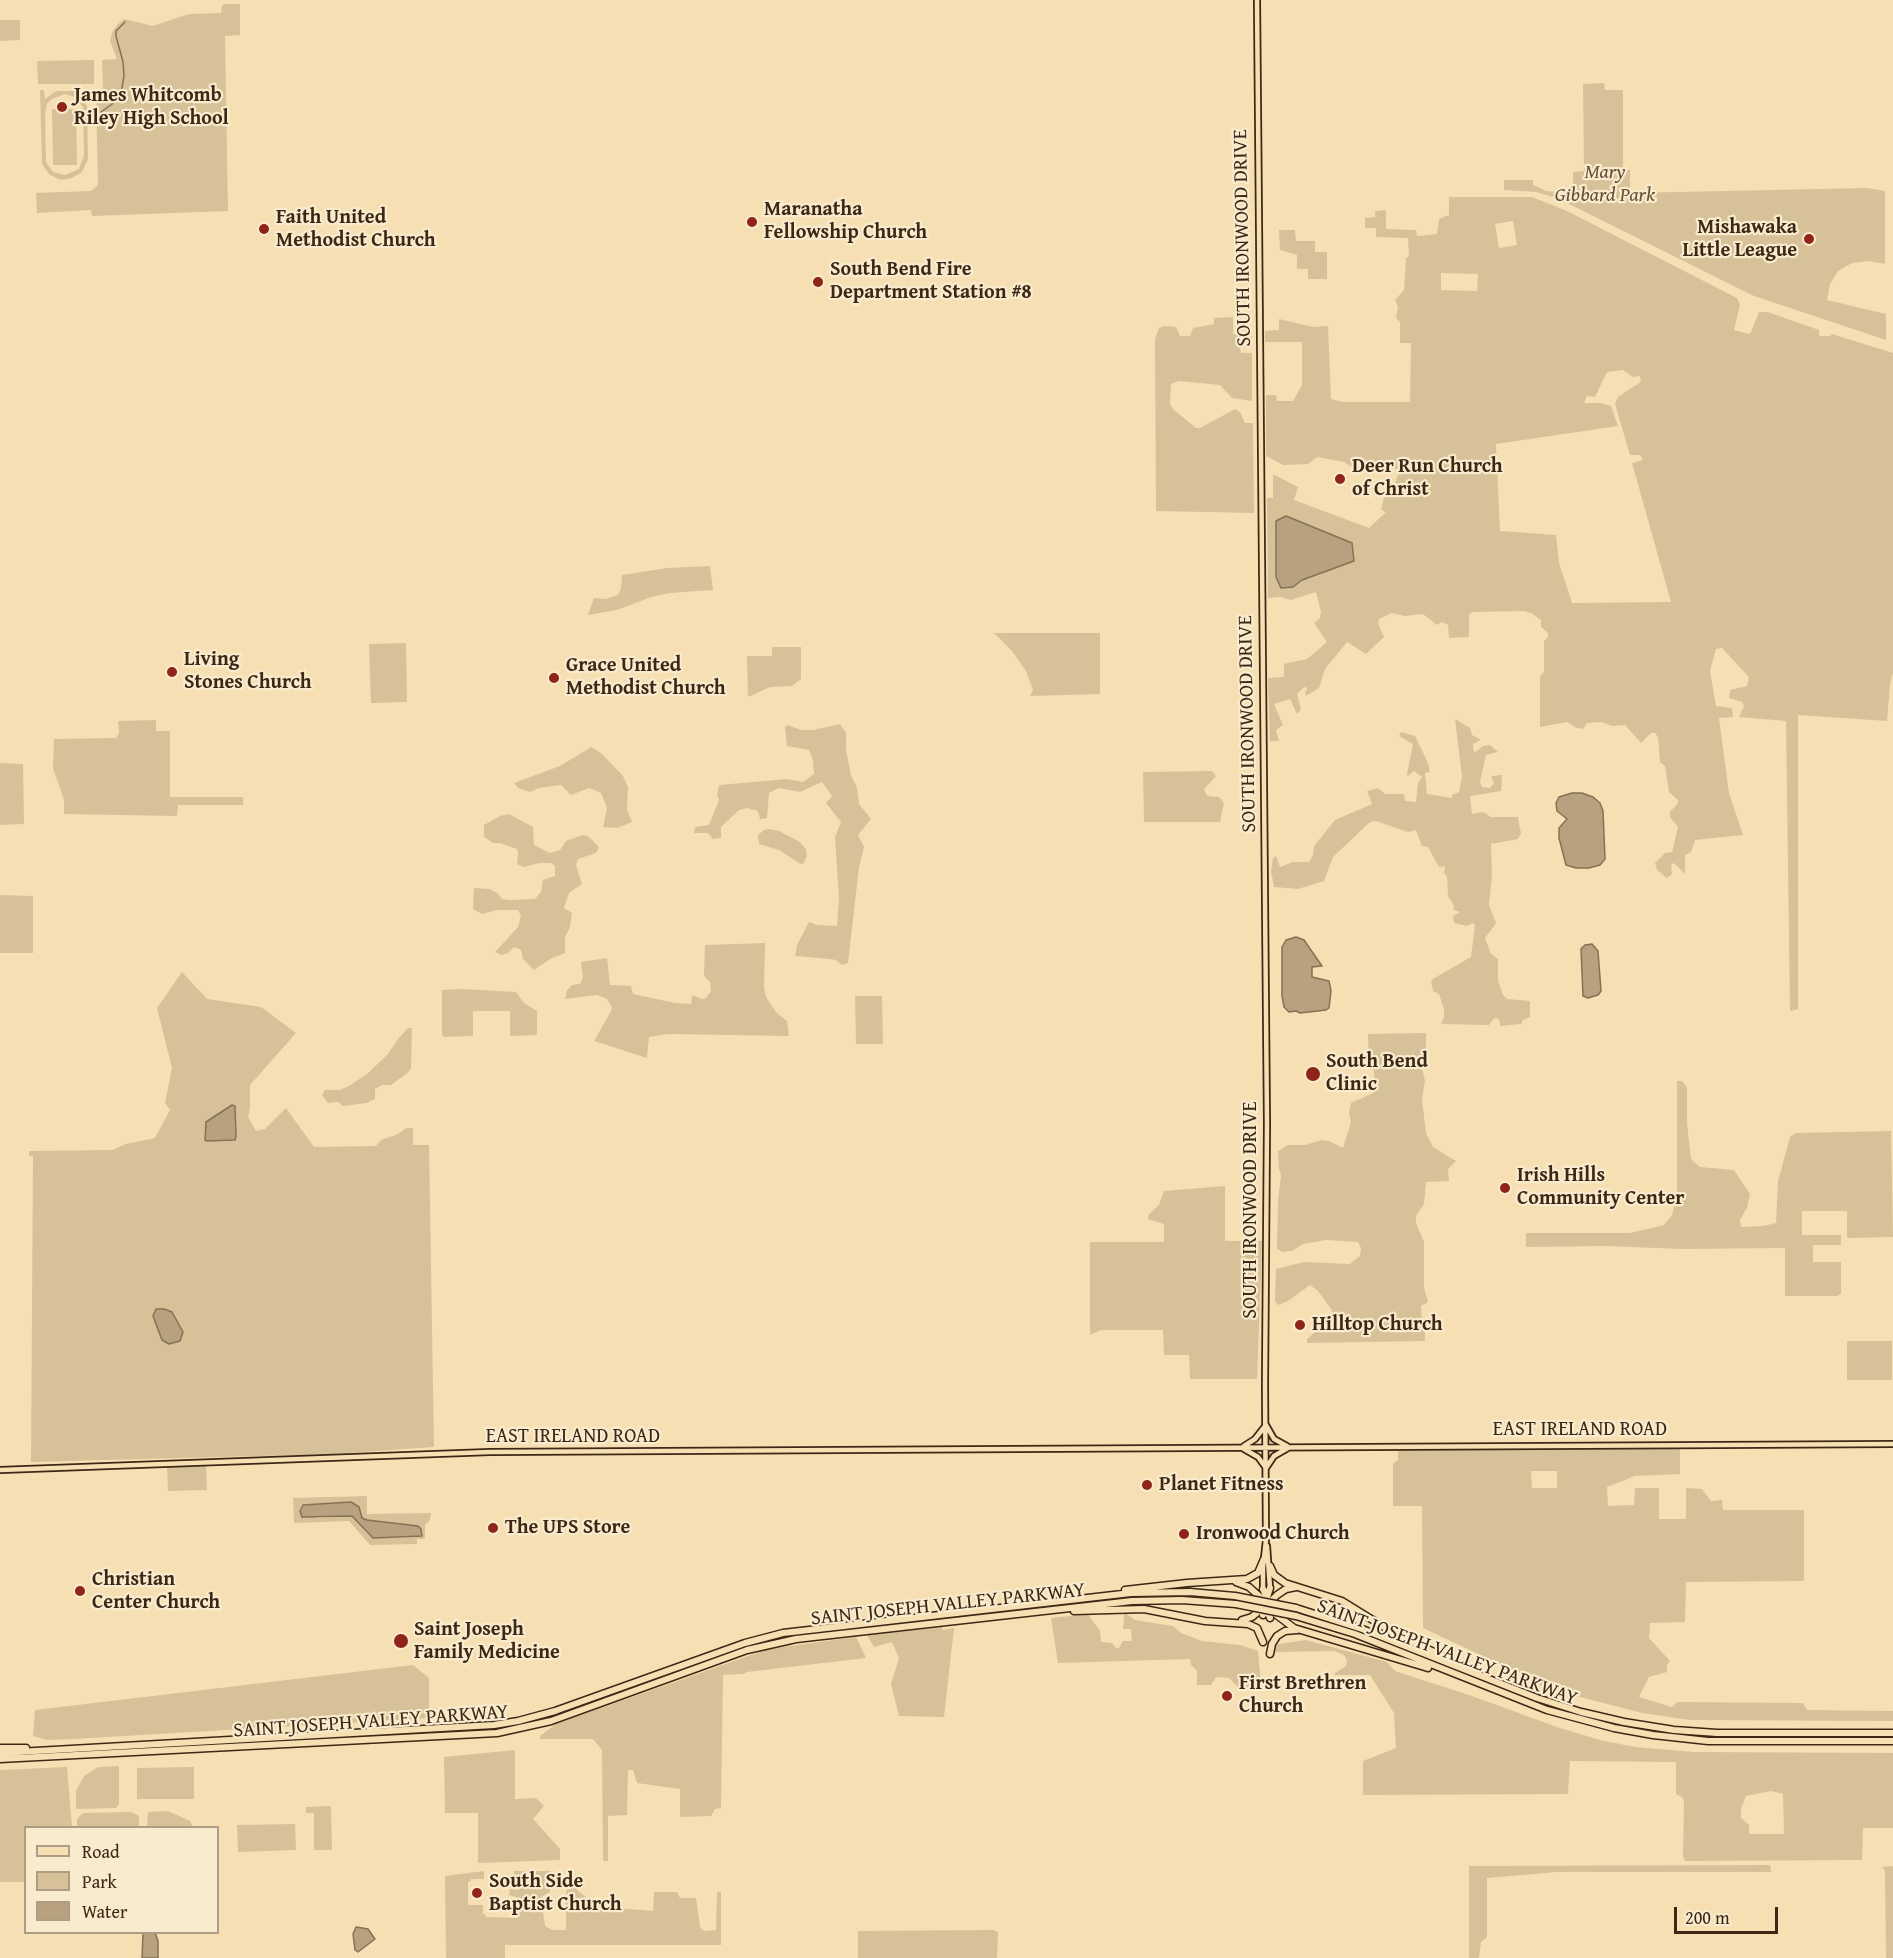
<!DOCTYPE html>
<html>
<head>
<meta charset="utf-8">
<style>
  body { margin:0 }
  #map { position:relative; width:1893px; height:1958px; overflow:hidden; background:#f6e0b3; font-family:"Gentium Book Plus",serif }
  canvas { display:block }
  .legend { position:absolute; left:24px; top:1826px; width:195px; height:108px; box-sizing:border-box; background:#f9ebce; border:2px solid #ae9d84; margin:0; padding:8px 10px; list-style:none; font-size:18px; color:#3d2816 }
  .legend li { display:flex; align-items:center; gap:12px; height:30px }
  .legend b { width:30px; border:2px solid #ae9d84 }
  .scale { position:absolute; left:1674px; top:1907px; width:104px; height:27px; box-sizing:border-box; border:3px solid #3d2816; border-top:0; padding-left:8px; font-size:18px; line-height:21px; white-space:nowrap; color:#3d2816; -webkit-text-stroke:4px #f9ebce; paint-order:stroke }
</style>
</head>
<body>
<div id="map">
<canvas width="1893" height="1958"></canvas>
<ul class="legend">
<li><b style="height:8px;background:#f6e0b3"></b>Road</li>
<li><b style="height:16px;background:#d7c198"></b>Park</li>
<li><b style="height:16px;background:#b7a17e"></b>Water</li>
</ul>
<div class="scale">200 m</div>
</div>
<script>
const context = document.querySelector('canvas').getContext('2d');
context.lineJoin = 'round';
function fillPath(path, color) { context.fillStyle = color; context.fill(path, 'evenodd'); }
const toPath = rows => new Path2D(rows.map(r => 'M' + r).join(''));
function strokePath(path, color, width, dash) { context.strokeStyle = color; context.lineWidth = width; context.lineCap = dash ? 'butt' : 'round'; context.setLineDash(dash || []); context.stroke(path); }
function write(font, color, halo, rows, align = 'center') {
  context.font = font + ' "Gentium Book Plus",serif'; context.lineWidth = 4.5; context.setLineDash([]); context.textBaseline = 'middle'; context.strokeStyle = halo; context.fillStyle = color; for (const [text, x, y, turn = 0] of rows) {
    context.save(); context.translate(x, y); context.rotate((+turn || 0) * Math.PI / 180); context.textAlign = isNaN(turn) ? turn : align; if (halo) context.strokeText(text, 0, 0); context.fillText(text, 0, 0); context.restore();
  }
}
fillPath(toPath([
  [225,4,240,4,240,35,225,36,228,211,92,216,91,210,37,213,36,193,91,191,98,185,96,94,103,88,102,60,117,59,110,41,112,33,117,25,124,19,153,26,189,14,221,13,222,5],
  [0,20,20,20,20,40,0,41],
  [94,60,94,84,38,84,37,61],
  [1604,83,1605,90,1623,90,1623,170,1630,170,1630,193,1867,188,1885,191,1885,264,1869,261,1852,263,1838,271,1830,284,1827,300,1886,314,1886,340,1754,296,1557,198,1536,192,1504,190,1504,180,1533,180,1533,185,1546,191,1573,193,1573,172,1584,171,1583,84],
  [40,90,44,90,45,99,56,91,73,91,80,96,87,106,88,159,82,172,72,178,61,180,54,177,48,173,42,164],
  [65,94,74,97,83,107,84,155,79,169,65,175,53,172,46,162,45,114,47,104,52,99],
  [52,109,76,109,77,165,53,165],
  [1449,197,1532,197,1567,211,1737,298,1740,305,1734,330,1749,334,1751,332,1759,312,1768,312,1819,330,1819,336,1830,336,1832,334,1893,353,1893,673,1890,684,1887,721,1798,715,1798,1009,1790,1011,1786,721,1739,717,1744,706,1742,702,1729,698,1730,690,1747,686,1749,677,1722,648,1716,649,1710,671,1716,706,1732,708,1733,717,1719,718,1729,793,1743,835,1695,840,1691,852,1685,855,1685,874,1674,863,1671,865,1672,874,1667,878,1657,870,1655,863,1665,853,1672,852,1678,827,1670,817,1670,812,1678,803,1678,800,1669,792,1665,766,1660,762,1658,737,1655,733,1651,733,1641,743,1625,725,1612,726,1602,722,1587,723,1583,729,1577,728,1567,722,1540,727,1540,677,1544,672,1544,641,1548,637,1548,633,1541,627,1541,620,1531,613,1524,611,1473,612,1469,614,1469,637,1449,638,1448,625,1442,622,1437,625,1423,614,1405,616,1392,613,1379,619,1378,623,1384,637,1366,654,1347,642,1325,669,1319,688,1306,696,1305,693,1307,688,1304,687,1297,694,1301,710,1297,714,1290,699,1274,704,1283,725,1276,730,1279,741,1270,741,1268,678,1284,677,1284,664,1307,659,1327,642,1314,623,1320,618,1321,612,1316,592,1291,600,1280,597,1268,598,1267,498,1273,498,1273,474,1298,487,1294,500,1369,528,1386,512,1381,510,1387,485,1394,486,1400,469,1352,467,1344,462,1317,457,1308,464,1283,465,1266,456,1266,395,1276,395,1277,401,1293,401,1302,385,1302,342,1265,342,1265,331,1279,330,1279,319,1313,327,1328,326,1331,399,1344,402,1410,402,1411,343,1400,343,1400,322,1396,318,1398,307,1395,300,1404,290,1406,258,1409,256,1408,238,1376,237,1376,228,1365,228,1365,218,1375,217,1375,211,1386,210,1386,229,1416,230,1417,236,1437,234,1439,219,1449,215],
  [1513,221,1517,245,1499,248,1495,224],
  [1441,273,1478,274,1477,291,1441,290],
  [1623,370,1633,377,1640,376,1641,380,1639,383,1618,397,1615,404,1630,455,1640,455,1643,460,1632,463,1671,602,1572,603,1559,563,1556,535,1500,531,1496,444,1618,426,1611,406,1601,403,1584,403,1587,396,1595,397,1607,372],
  [1279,230,1295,230,1296,241,1315,241,1315,252,1327,252,1327,279,1308,279,1308,269,1297,269,1297,255,1280,250],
  [1233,317,1233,334,1252,337,1252,347,1240,347,1241,353,1252,353,1252,401,1232,398,1220,385,1179,381,1171,384,1170,404,1173,409,1196,428,1200,428,1235,409,1240,412,1245,423,1253,423,1254,513,1156,511,1155,339,1159,328,1165,326,1176,327,1180,336,1190,336,1193,328,1214,324,1214,318],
  [710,566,713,590,670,593,651,597,617,610,588,615,594,598,606,599,618,595,621,588,622,575,667,568],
  [994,633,1100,633,1100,694,1030,696,1033,690,1026,671,1012,651],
  [406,643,407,702,371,703,369,644],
  [772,647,801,647,801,679,792,686,770,687,748,697,747,656,772,656],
  [1455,719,1470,728,1472,735,1480,739,1479,741,1473,744,1474,753,1483,746,1490,745,1498,752,1486,755,1480,782,1482,787,1490,788,1494,783,1491,776,1502,775,1501,791,1470,796,1472,814,1483,812,1491,817,1518,817,1519,824,1521,833,1518,839,1491,844,1492,875,1489,905,1496,923,1485,938,1491,954,1498,959,1498,981,1503,995,1507,999,1530,1001,1530,1017,1523,1020,1521,1024,1500,1026,1499,1019,1494,1018,1489,1025,1441,1024,1444,1017,1444,1009,1439,994,1433,991,1431,980,1471,957,1475,925,1473,923,1467,926,1454,923,1453,916,1460,912,1454,910,1453,904,1448,896,1447,877,1444,873,1445,866,1439,867,1428,847,1422,846,1416,830,1408,832,1376,821,1370,822,1333,857,1324,881,1298,889,1274,887,1271,871,1273,858,1276,856,1280,867,1293,862,1309,862,1313,855,1314,846,1335,820,1372,804,1367,791,1378,788,1385,794,1404,794,1405,801,1416,802,1418,783,1422,777,1414,771,1408,776,1407,774,1413,744,1399,736,1401,732,1415,736,1428,763,1430,772,1425,773,1427,794,1452,798,1452,795,1459,792,1462,777],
  [156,720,156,731,170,731,170,797,243,797,243,805,178,805,177,816,64,814,64,800,53,768,54,739,116,738,119,733,118,721],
  [840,724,846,733,846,750,851,775,857,788,859,804,871,819,858,835,864,847,859,867,848,963,842,965,836,960,829,959,795,956,797,945,809,922,817,925,837,926,839,899,835,837,841,822,826,803,832,796,822,782,800,792,779,788,769,793,767,818,760,819,758,811,747,808,739,810,721,827,721,838,713,839,708,833,694,833,695,827,709,825,719,800,717,795,719,785,787,779,803,782,814,774,813,760,809,750,787,746,785,727,788,725,801,730,813,730],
  [591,747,601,753,623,776,628,787,627,810,632,822,617,828,603,827,607,808,601,793,589,788,571,795,561,785,539,788,530,792,518,788,514,783,560,766],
  [0,763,23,764,24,824,0,825],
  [1212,771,1216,776,1204,789,1207,796,1219,797,1224,803,1220,822,1144,822,1143,772],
  [509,814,533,827,534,845,550,853,560,850,566,841,583,835,588,836,599,847,596,853,578,859,576,865,582,884,569,893,564,908,572,913,570,927,565,937,565,953,550,959,534,970,523,959,521,950,514,947,508,953,501,955,495,952,518,927,521,916,518,910,497,910,482,914,473,909,474,888,490,889,498,894,502,899,509,900,535,899,541,892,543,880,555,876,555,866,551,863,539,863,524,867,517,864,518,853,517,849,500,843,493,843,484,837,484,825,500,816],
  [769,829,779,831,800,842,806,849,807,856,803,864,799,863,779,850,759,844,758,835,764,830],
  [0,895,33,896,33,953,0,953],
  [765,943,764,987,766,997,776,1012,787,1021,789,1036,668,1034,649,1037,647,1058,594,1041,611,1011,612,1007,607,999,597,995,565,999,567,990,572,985,580,984,583,978,581,962,607,958,610,985,631,986,633,994,675,1003,691,1004,692,995,702,999,706,998,711,991,710,982,704,976,705,945],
  [182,972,207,999,261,1007,296,1033,250,1085,250,1108,248,1117,256,1131,265,1129,286,1108,314,1147,376,1146,381,1140,398,1134,406,1128,413,1128,413,1145,429,1145,434,1447,334,1454,31,1462,33,1156,29,1156,29,1151,112,1150,126,1144,155,1138,170,1110,165,1103,172,1068,157,1008],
  [462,989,516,992,524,1003,537,1011,537,1035,510,1036,510,1011,473,1011,473,1036,444,1037,442,1035,442,990],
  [855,996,882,996,883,1044,856,1044],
  [408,1028,412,1028,411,1069,406,1074,391,1085,382,1085,375,1089,375,1099,367,1103,343,1106,338,1102,328,1103,322,1095,325,1090,340,1090,349,1086,367,1074,388,1054,398,1039],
  [1426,1033,1426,1050,1421,1066,1425,1080,1422,1099,1426,1133,1433,1147,1456,1161,1448,1169,1449,1181,1426,1182,1424,1204,1416,1216,1416,1223,1424,1242,1424,1288,1428,1302,1421,1306,1422,1327,1425,1328,1425,1341,1307,1343,1307,1339,1314,1333,1330,1324,1332,1310,1318,1291,1310,1285,1288,1301,1278,1305,1275,1301,1276,1269,1304,1262,1350,1264,1360,1256,1361,1248,1358,1242,1326,1240,1303,1244,1292,1251,1283,1252,1277,1249,1278,1201,1281,1175,1279,1169,1278,1151,1288,1145,1305,1145,1322,1140,1329,1141,1343,1148,1351,1122,1349,1113,1351,1103,1373,1093,1375,1089,1374,1071,1369,1067,1368,1034],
  [1677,1081,1682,1081,1687,1087,1687,1123,1691,1159,1700,1167,1734,1170,1750,1194,1747,1208,1740,1220,1741,1227,1763,1226,1776,1223,1778,1181,1790,1137,1796,1133,1891,1131,1893,1237,1847,1238,1847,1211,1802,1211,1802,1235,1841,1235,1841,1245,1813,1245,1813,1262,1841,1262,1841,1294,1837,1296,1785,1296,1785,1248,1682,1249,1605,1246,1526,1247,1526,1233,1630,1233,1664,1225,1672,1215,1677,1195],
  [1225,1186,1225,1241,1262,1241,1257,1379,1190,1379,1189,1355,1164,1355,1163,1330,1101,1330,1090,1335,1090,1242,1164,1242,1164,1224,1148,1219,1149,1214,1159,1205,1164,1191],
  [1847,1341,1892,1341,1892,1380,1847,1380],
  [1515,1448,1680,1448,1680,1474,1635,1476,1607,1487,1608,1506,1634,1505,1635,1488,1659,1488,1659,1519,1686,1519,1686,1488,1702,1489,1711,1501,1722,1500,1723,1510,1804,1510,1804,1581,1686,1582,1685,1622,1650,1623,1649,1638,1670,1661,1667,1665,1667,1672,1649,1677,1639,1697,1672,1707,1677,1702,1803,1703,1807,1710,1893,1711,1893,1721,1690,1720,1642,1713,1545,1688,1527,1677,1423,1628,1422,1506,1393,1506,1393,1464,1398,1460,1398,1451],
  [1531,1471,1557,1471,1557,1488,1532,1488],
  [206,1466,207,1490,168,1491,167,1467],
  [367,1496,367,1514,431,1513,430,1520,425,1525,425,1539,417,1539,417,1544,370,1545,349,1521,294,1523,293,1498],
  [351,1502,362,1518,367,1520,418,1526,419,1537,373,1538,352,1516,319,1518,300,1509,303,1505,308,1505],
  [1123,1611,1135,1620,1173,1626,1181,1633,1202,1641,1240,1645,1258,1651,1261,1685,1253,1689,1238,1687,1229,1678,1216,1677,1211,1685,1197,1685,1197,1671,1191,1665,1190,1659,1058,1663,1051,1618,1088,1614,1100,1631,1101,1642,1112,1643,1116,1648,1119,1648,1123,1641,1132,1641,1131,1629,1123,1629,1124,1618],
  [942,1627,943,1630,954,1628,944,1717,899,1716,891,1684,899,1658,892,1642,874,1647,867,1635],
  [856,1637,866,1658,747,1672,743,1674,723,1675,721,1808,715,1809,711,1816,680,1817,680,1789,637,1783,633,1770,628,1770,627,1815,608,1816,608,1861,603,1861,602,1750,593,1739,540,1739,540,1736,556,1724,768,1649],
  [1306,1640,1387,1662,1395,1671,1472,1696,1557,1727,1600,1740,1635,1747,1694,1752,1893,1753,1893,1828,1863,1828,1862,1860,1685,1861,1683,1857,1684,1802,1682,1797,1676,1794,1676,1762,1570,1761,1568,1794,1363,1795,1363,1761,1396,1748,1394,1713,1370,1675,1335,1675,1335,1673,1346,1666,1347,1660,1344,1655,1334,1651,1275,1652,1275,1647,1279,1644],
  [1771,1791,1783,1794,1784,1834,1749,1834,1749,1825,1741,1818,1741,1809,1746,1796],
  [413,1665,429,1678,429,1718,74,1739,46,1740,33,1736,35,1710],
  [515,1750,515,1799,536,1798,544,1806,533,1819,560,1849,560,1860,478,1863,478,1813,445,1813,444,1757],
  [119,1766,119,1804,116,1808,76,1809,76,1791,84,1776,98,1767],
  [67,1767,72,1827,26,1828,25,1882,0,1882,0,1770],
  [194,1767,194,1799,137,1799,137,1768],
  [331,1806,332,1850,314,1850,314,1813,306,1813,306,1807],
  [168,1811,190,1821,193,1827,147,1827,148,1812],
  [131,1812,139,1816,139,1827,77,1827,77,1819,83,1813],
  [295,1824,296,1850,238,1852,237,1825],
  [1770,1865,1771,1872,1557,1872,1487,1878,1487,1937,1481,1942,1479,1958,1469,1958,1469,1866],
  [1893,1866,1893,1958,1886,1958,1885,1871,1882,1867],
  [484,1871,484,1879,471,1879,471,1881,468,1882,468,1905,483,1905,483,1914,485,1914,486,1917,517,1918,519,1898,509,1895,510,1889,519,1890,519,1883,514,1883,514,1871,551,1871,550,1892,541,1897,545,1926,552,1930,566,1930,566,1891,569,1888,569,1876,577,1876,577,1890,587,1898,603,1898,603,1907,653,1911,654,1892,677,1892,680,1898,696,1898,700,1927,704,1931,716,1930,717,1892,721,1892,721,1945,505,1945,505,1958,446,1958,445,1876],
  [993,1930,998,1932,997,1958,858,1958,858,1931]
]), '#d7c198');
const water = toPath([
  [1286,516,1352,543,1354,561,1302,580,1293,587,1281,588,1276,577,1276,521,1286,516],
  [1572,793,1582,793,1593,797,1600,803,1603,811,1605,859,1600,865,1589,868,1576,868,1566,865,1559,838,1559,828,1567,819,1557,811,1556,803,1559,797,1572,793],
  [1296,937,1304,940,1322,966,1312,967,1312,977,1329,981,1331,991,1329,1008,1326,1010,1300,1013,1296,1011,1289,1012,1284,1007,1282,996,1282,947,1286,940,1296,937],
  [1592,944,1598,951,1601,991,1598,995,1588,998,1583,996,1581,949,1585,945,1592,944],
  [232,1105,235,1106,236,1136,235,1140,207,1141,205,1140,206,1122,232,1105],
  [156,1309,164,1309,172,1312,183,1332,180,1341,169,1344,162,1340,153,1316,156,1309],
  [351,1502,359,1507,362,1518,367,1520,418,1526,421,1529,422,1536,373,1538,352,1516,302,1517,300,1511,303,1505,351,1502],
  [356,1927,368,1929,375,1939,358,1952,355,1950,353,1934,356,1927],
  [143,1933,154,1933,156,1935,158,1941,158,1958,142,1958,143,1933]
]);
fillPath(water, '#b7a17e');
strokePath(water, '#867154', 1.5);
strokePath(toPath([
  [101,112,119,99,121,93,124,76,123,62,116,36,116,31,125,22]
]), '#867154', 1.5);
const major = toPath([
  [1257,0,1267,1124,1265,1384,1266,1540,1263,1567,1263,1590],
  [1244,1446,1255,1439,1266,1425,1274,1439,1287,1446],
  [1244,1449,1258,1457,1266,1468,1274,1456,1288,1448],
  [0,1470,490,1452,1893,1444],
  [1267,1546,1270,1588]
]);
const highway = toPath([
  [1270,1566,1274,1575,1285,1583,1342,1601,1397,1635,1458,1663],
  [1236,1582,1249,1587,1260,1597,1266,1606,1270,1618],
  [1263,1589,1274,1613,1294,1628,1428,1668],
  [1125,1590,1187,1583,1247,1579,1258,1573,1264,1559],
  [1296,1608,1362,1629,1537,1698,1581,1712,1624,1722,1674,1730,1717,1733,1893,1733],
  [1074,1611,1144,1609,1205,1621,1248,1624,1257,1628,1263,1642],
  [1263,1615,1267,1605,1277,1595,1286,1589,1296,1587],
  [1296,1616,1355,1634,1547,1710,1614,1728,1653,1735,1708,1741,1893,1741],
  [1242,1620,1252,1617,1259,1611,1266,1600,1270,1588],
  [1270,1654,1272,1644,1277,1636,1285,1631,1297,1630],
  [0,1748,26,1748],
  [0,1753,494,1725,518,1721,555,1711,745,1643,783,1633,1131,1593,1190,1592,1235,1596],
  [0,1759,497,1733,551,1721,747,1650,796,1639,1132,1601,1182,1600,1236,1604]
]);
strokePath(major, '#3d2816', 8);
strokePath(highway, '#3d2816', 9);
strokePath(major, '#f6e0b3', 4.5);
strokePath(highway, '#f6e0b3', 6);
const highwayBridge = toPath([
  [1235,1596,1296,1608],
  [1236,1604,1296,1616]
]);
strokePath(highwayBridge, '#3d2816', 9, []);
strokePath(highwayBridge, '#f6e0b3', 6);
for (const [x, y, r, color] of [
  [62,107,6,"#8f2418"],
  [752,222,6,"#8f2418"],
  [264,229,6,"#8f2418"],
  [1809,239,6,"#8f2418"],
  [818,282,6,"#8f2418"],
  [1340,479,6,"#8f2418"],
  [172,672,6,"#8f2418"],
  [554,678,6,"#8f2418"],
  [1313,1074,8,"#8f2418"],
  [1505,1188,6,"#8f2418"],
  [1300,1325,6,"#8f2418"],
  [1147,1485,6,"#8f2418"],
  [493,1528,6,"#8f2418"],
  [1184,1534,6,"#8f2418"],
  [80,1591,6,"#8f2418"],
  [401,1641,8,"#8f2418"],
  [1227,1696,6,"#8f2418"],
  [477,1893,6,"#8f2418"]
]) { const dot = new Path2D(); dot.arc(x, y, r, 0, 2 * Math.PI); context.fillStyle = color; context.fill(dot); strokePath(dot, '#f9ebce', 2); }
write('bold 20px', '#3d2816', '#f9ebce', [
  ["James Whitcomb",74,96],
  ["Riley High School",74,119],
  ["Maranatha",764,210],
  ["Fellowship Church",764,233],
  ["Faith United",276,218],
  ["Methodist Church",276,241],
  ["Mishawaka",1797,228,"right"],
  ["Little League",1797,251,"right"],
  ["South Bend Fire",830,270],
  ["Department Station #8",830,293],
  ["Deer Run Church",1352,467],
  ["of Christ",1352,490],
  ["Living",184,660],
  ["Stones Church",184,683],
  ["Grace United",566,666],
  ["Methodist Church",566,689],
  ["South Bend",1326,1062],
  ["Clinic",1326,1085],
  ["Irish Hills",1517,1176],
  ["Community Center",1517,1199],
  ["Hilltop Church",1312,1325],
  ["Planet Fitness",1159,1485],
  ["The UPS Store",505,1528],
  ["Ironwood Church",1196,1534],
  ["Christian",92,1580],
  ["Center Church",92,1603],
  ["Saint Joseph",414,1630],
  ["Family Medicine",414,1653],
  ["First Brethren",1239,1684],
  ["Church",1239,1707],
  ["South Side",489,1882],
  ["Baptist Church",489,1905]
], 'left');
write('italic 20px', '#644e36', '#f9ebce', [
  ["Mary",1605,173],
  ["Gibbard Park",1605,196]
]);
write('20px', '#3d2816', '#f9ebce', [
  ["SOUTH IRONWOOD DRIVE",1243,238,-91],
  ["SOUTH IRONWOOD DRIVE",1248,724,-91],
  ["SOUTH IRONWOOD DRIVE",1251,1210,-90],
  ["EAST IRELAND ROAD",1580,1430],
  ["EAST IRELAND ROAD",573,1437],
  ["SAINT JOSEPH VALLEY PARKWAY",948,1605,-6],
  ["SAINT JOSEPH VALLEY PARKWAY",1447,1653,20],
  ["SAINT JOSEPH VALLEY PARKWAY",371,1722,-4]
]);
</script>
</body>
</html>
